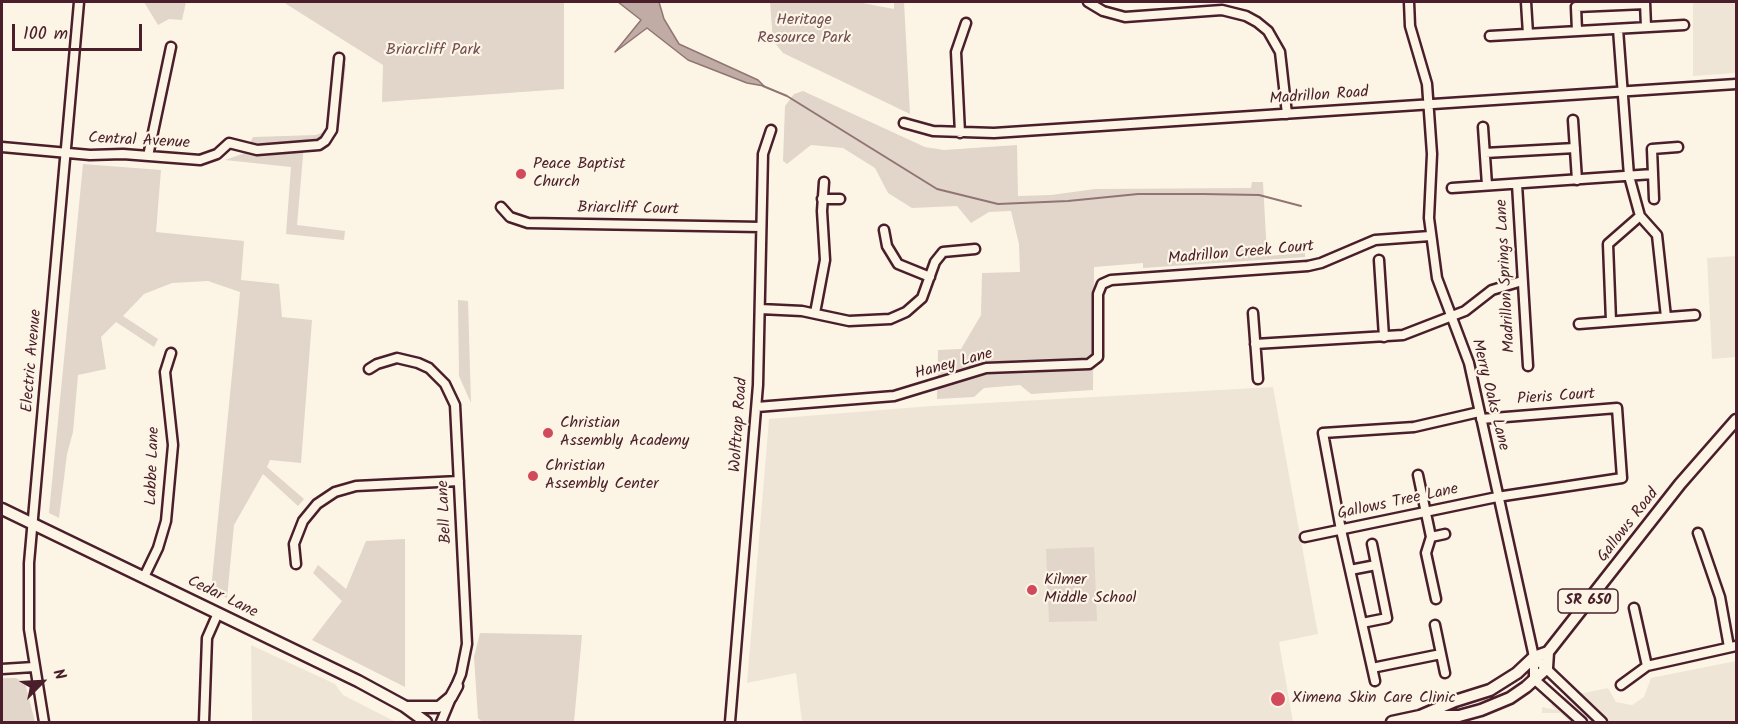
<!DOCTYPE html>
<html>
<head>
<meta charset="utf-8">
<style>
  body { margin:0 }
  #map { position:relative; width:1738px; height:724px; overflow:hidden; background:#fcf5e5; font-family:Kalam,sans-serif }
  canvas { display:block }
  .frame { position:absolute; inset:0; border:3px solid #4a1f2b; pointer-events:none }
  .north { position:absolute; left:12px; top:652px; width:60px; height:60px; -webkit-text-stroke:4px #fcf5e5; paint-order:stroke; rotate:66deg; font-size:16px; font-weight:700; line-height:24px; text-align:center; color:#4a1f2b }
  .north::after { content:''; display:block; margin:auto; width:21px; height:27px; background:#4a1f2b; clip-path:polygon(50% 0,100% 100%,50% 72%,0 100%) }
  .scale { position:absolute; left:12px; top:24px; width:130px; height:27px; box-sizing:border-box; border:3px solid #4a1f2b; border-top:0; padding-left:8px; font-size:18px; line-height:21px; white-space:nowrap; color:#4a1f2b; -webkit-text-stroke:4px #fcf5e5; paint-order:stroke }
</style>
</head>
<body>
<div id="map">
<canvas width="1738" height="724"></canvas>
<div class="frame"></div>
<div class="north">N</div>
<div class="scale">100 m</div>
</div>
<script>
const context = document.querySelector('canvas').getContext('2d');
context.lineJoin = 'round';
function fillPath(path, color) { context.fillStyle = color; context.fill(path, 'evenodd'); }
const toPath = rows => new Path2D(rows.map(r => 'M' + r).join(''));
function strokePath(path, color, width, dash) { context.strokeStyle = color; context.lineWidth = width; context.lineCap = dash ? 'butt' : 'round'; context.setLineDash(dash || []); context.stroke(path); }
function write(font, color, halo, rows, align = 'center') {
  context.font = font + ' Kalam,sans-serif'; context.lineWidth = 4.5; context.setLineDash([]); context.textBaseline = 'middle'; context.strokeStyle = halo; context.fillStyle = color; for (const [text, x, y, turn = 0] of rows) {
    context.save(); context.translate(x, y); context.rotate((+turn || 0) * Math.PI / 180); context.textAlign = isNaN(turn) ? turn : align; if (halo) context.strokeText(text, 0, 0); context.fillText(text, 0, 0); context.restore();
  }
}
fillPath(toPath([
  [1693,2,1736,2,1736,73,1693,76],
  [1736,256,1736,357,1712,359,1707,258],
  [1273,387,1318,634,1279,642,1293,722,802,722,796,673,747,683,769,419,931,406],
  [251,645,335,684,343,695,396,722,252,722],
  [1736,661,1736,722,1570,722,1560,713,1542,713,1542,707,1556,710,1551,705,1555,699,1608,688,1616,702,1632,705,1644,697,1651,678]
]), '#eee5d7');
fillPath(toPath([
  [144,2,186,2,182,20,169,19,158,25],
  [283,2,564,2,564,89,382,102,383,65],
  [770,2,857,2,894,9,894,2,904,2,910,114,783,53,773,41],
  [336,63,346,64,339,127,328,142,304,144,297,225,345,231,344,240,286,234,291,167,225,160,245,153,253,137,316,135,324,132,329,126],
  [803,91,925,147,944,150,1017,145,1018,196,1051,195,1095,189,1251,188,1252,182,1263,182,1267,256,1305,253,1305,257,1143,268,1143,263,1094,267,1093,390,1031,394,1020,385,984,388,974,397,937,399,938,350,961,349,981,315,982,273,1020,272,1019,244,1011,211,989,212,971,223,957,206,912,208,888,193,875,168,843,148,811,145,787,164,783,161,785,106,794,94],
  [83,164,161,170,156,232,244,241,241,280,279,284,282,317,312,320,301,463,270,460,267,467,304,499,298,506,263,474,234,525,227,598,211,590,240,292,208,281,172,283,144,294,123,316,158,339,154,347,116,322,101,337,106,369,78,375,73,432,67,454,59,518,49,513],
  [458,300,468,301,471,403,459,376],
  [405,539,405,687,312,640,342,601,313,573,318,565,346,589,366,541],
  [1094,547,1097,621,1049,622,1046,549],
  [480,633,582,635,574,722,482,722,478,718,474,657],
  [2,678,16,678,25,683,35,722,2,722]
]), '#e2d5ca');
const water = toPath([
  [618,2,659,2,664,19,679,44,758,80,764,86,747,83,688,60,647,28,615,52,641,20,618,2]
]);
fillPath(water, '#c0aca5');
strokePath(water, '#917474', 1.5);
strokePath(toPath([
  [763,86,787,96,937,189,998,204,1068,201,1138,194,1203,194,1259,195,1301,206]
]), '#917474', 2);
const minor = toPath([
  [1088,2,1103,11,1125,17,1222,10,1246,16,1257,22,1268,31,1280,52,1287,114],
  [1409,2,1410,26,1427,84,1432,154,1429,218,1437,278,1469,363,1534,657,1534,679,1582,722],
  [1526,2,1528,34],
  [1645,2,1646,27],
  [1618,29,1629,176,1640,216,1657,235,1666,317],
  [1577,31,1576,7,1645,4],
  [1490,36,1684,25],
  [1573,120,1577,180],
  [904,123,933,131,994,133,1736,84],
  [1483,127,1487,185],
  [960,133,956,52,966,23],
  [2,147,90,155,123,154,200,160,217,154,229,143,257,150,319,145,325,141,332,130,339,58],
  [1485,153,1575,148],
  [148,156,171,47],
  [1517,184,1528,366],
  [1452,188,1653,174],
  [822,199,840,199],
  [1654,199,1652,149,1678,147],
  [501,207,510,217,528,223,761,227],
  [884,230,887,246,898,264,930,277],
  [1379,260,1384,337],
  [760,309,802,311,849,321,890,319,906,312,922,298,935,262,943,252,975,249],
  [815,313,825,260,822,211,824,182],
  [1253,313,1258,379],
  [1611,321,1608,244,1640,216],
  [1579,324,1695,315],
  [1255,344,1403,335,1465,311,1492,290,1522,281],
  [369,369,377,364,397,358,418,363,429,368,445,384,455,405,467,644,461,674,441,722],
  [757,407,894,396,986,368,1089,364,1098,357,1098,294,1102,284,1111,280,1308,266,1321,263,1375,240,1430,236],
  [1418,475,1431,537,1426,553,1436,599],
  [1698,533,1720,597,1729,647],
  [1305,537,1497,497,1622,478,1617,408,1481,419],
  [1431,537,1445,534],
  [296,564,294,544,303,521,317,504,335,492,356,486,459,481],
  [1350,570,1376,565],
  [144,577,158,548,166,521,173,445,165,372,171,353],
  [1634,608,1647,666],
  [1362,623,1387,618,1372,544],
  [1435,625,1445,673],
  [1534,657,1602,722],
  [1372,668,1441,654],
  [2,669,34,667],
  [1375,681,1341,530,1323,433,1414,427,1479,412],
  [1621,685,1647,666,1736,646],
  [44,722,29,629,29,563,79,2],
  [204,722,207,638,218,613],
  [730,722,758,385,763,154,771,130]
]);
const major = toPath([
  [2,509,358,681,404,706,426,722],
  [408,707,439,707,451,697,457,686],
  [1420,716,1459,716,1481,710,1510,698,1526,687,1547,668,1548,652,1680,484,1736,420],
  [1392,722,1420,716,1455,701,1490,690,1517,673,1534,657,1548,652]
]);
strokePath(minor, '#4a1f2b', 13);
strokePath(major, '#4a1f2b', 15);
strokePath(minor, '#fcf5e5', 8);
strokePath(major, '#fcf5e5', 10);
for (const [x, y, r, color] of [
  [521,174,6,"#d1495b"],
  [548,433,6,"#d1495b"],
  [533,476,6,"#d1495b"],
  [1032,590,6,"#d1495b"],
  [1278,699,8,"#d1495b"]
]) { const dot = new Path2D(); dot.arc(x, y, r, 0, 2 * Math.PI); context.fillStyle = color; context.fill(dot); strokePath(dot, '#fcf5e5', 2); }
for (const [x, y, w] of [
  [1588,601,60]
]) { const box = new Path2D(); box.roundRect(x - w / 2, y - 12, w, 24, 4.5); context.fillStyle = '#fcf5e5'; context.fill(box); strokePath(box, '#4a1f2b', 1.5); }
write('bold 15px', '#4a1f2b', null, [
  ["SR 650",1588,601]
]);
write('16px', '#704c53', '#fcf5e5', [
  ["Heritage",804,21],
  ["Resource Park",804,39],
  ["Briarcliff Park",433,51]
]);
write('16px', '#4a1f2b', '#fcf5e5', [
  ["Madrillon Road",1319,97,-4],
  ["Central Avenue",139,142,3],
  ["Briarcliff Court",628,210,1],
  ["Madrillon Creek Court",1241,254,-5],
  ["Madrillon Springs Lane",1507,276,-93],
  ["Electric Avenue",33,361,-85],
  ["Haney Lane",954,365,-15],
  ["Merry Oaks Lane",1489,395,76],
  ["Pieris Court",1556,398,-4],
  ["Wolftrap Road",740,425,-86],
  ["Labbe Lane",154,466,-88],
  ["Gallows Tree Lane",1398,503,-12],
  ["Bell Lane",446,512,-93],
  ["Gallows Road",1629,526,-52],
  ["Cedar Lane",222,598,26]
]);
write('16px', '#4a1f2b', '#fcf5e5', [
  ["Peace Baptist",533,165],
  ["Church",533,183],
  ["Christian",560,424],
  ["Assembly Academy",560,442],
  ["Christian",545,467],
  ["Assembly Center",545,485],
  ["Kilmer",1044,581],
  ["Middle School",1044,599],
  ["Ximena Skin Care Clinic",1292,699]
], 'left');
</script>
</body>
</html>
